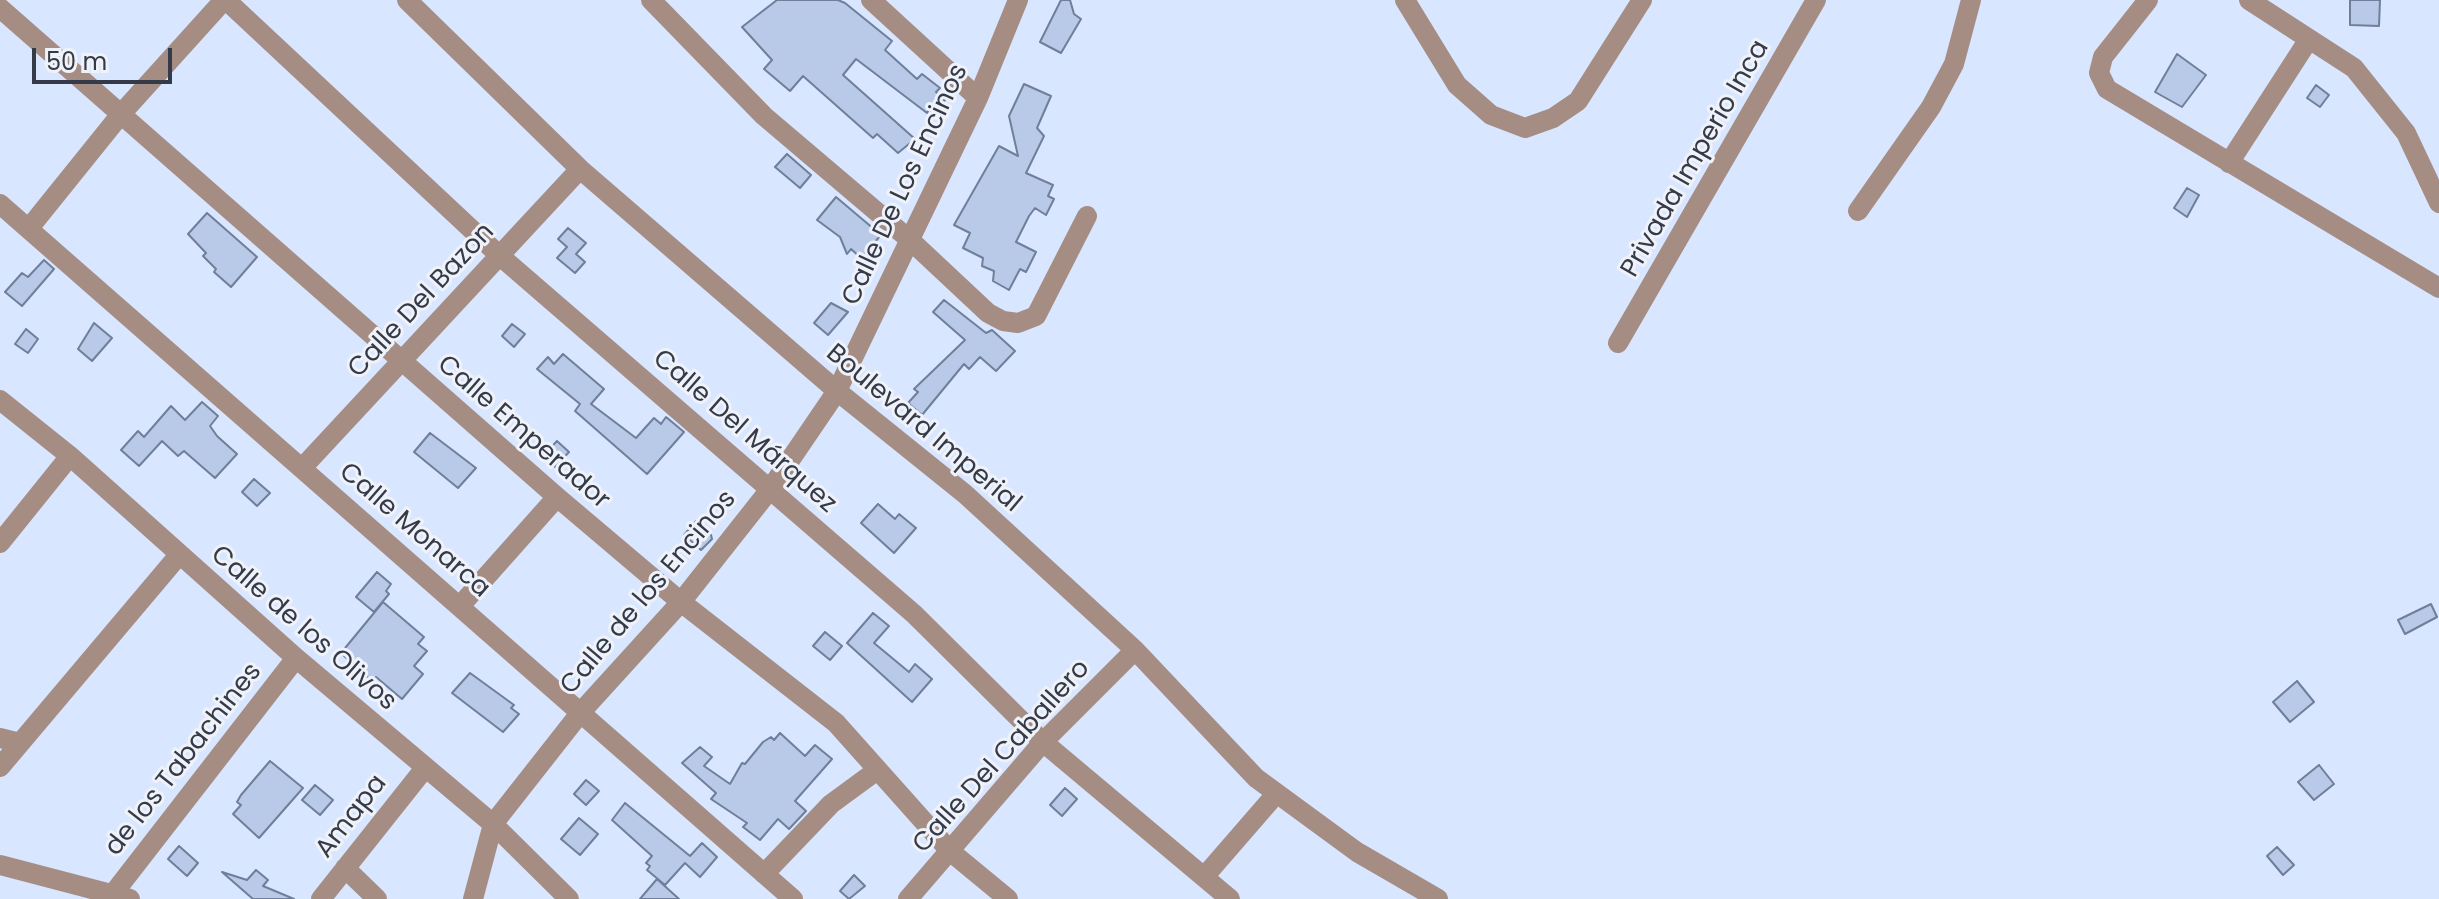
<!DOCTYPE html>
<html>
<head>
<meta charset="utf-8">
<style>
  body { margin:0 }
  #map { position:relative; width:2439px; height:899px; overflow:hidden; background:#d8e6ff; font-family:Poppins,sans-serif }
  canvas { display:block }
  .scale { position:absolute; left:32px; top:48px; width:140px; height:36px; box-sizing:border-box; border:4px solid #343a47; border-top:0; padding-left:10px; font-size:24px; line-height:28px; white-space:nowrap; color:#343a47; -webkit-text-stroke:6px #eff2f9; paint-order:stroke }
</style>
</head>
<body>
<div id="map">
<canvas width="2439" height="899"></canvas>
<div class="scale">50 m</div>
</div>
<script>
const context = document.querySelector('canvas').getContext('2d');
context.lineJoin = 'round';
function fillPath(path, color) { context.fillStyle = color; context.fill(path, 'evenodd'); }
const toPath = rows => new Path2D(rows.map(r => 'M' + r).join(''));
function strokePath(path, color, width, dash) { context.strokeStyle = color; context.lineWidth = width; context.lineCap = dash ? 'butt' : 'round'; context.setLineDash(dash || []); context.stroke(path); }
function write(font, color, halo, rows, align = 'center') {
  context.font = font + ' Poppins,sans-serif'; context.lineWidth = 6; context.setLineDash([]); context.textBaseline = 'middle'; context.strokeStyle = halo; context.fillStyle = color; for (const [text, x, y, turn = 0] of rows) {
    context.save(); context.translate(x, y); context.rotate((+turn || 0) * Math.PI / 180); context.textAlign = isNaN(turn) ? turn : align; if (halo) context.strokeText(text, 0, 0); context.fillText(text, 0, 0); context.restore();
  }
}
const building = toPath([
  [777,0,838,0,845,3,892,41,885,50,917,79,922,74,940,88,936,92,945,100,933,113,929,109,927,113,856,59,843,75,915,139,898,153,877,134,873,138,803,76,790,91,764,69,772,60,742,27,777,0],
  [1061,0,1070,0,1074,14,1081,19,1061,53,1040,42,1061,0],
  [2350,0,2380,0,2379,26,2350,25,2350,0],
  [2177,54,2206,75,2182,107,2155,92,2177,54],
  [1024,84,1051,96,1037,128,1044,136,1026,173,1053,185,1048,196,1054,199,1046,215,1035,208,1029,216,1016,242,1036,252,1026,272,1020,269,1009,290,993,281,994,271,982,266,983,258,963,248,970,233,954,225,999,146,1018,156,1009,116,1024,84],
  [2316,85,2329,95,2320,107,2307,98,2316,85],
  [787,154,811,175,800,188,775,167,787,154],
  [2187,188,2199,195,2187,217,2174,208,2187,188],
  [836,197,881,235,861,258,851,249,847,254,840,237,817,220,836,197],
  [207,213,257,257,231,287,214,272,216,269,203,256,206,253,188,234,207,213],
  [568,228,586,243,576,254,585,262,575,273,557,258,567,247,558,239,568,228],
  [44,260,54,269,22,306,5,292,22,273,28,277,44,260],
  [944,300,986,333,992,330,1015,351,996,371,980,357,969,369,964,364,922,415,908,403,918,392,914,389,965,340,933,312,944,300],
  [831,303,848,312,828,335,814,323,831,303],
  [94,323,112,338,92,361,78,349,94,323],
  [512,324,525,334,514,347,502,336,512,324],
  [26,329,38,339,28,353,15,344,26,329],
  [563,354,604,389,591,404,636,438,654,418,661,424,666,417,684,432,647,474,575,411,580,404,537,369,548,357,554,364,563,354],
  [202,402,218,416,210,426,217,436,237,454,215,478,184,451,178,456,162,441,139,466,121,450,138,431,144,437,171,406,185,420,202,402],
  [430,433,476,468,458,488,414,452,430,433],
  [557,441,569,452,555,467,542,457,557,441],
  [254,479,270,493,257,506,242,492,254,479],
  [878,504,895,519,899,514,916,528,894,553,861,523,878,504],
  [696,521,711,535,712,539,701,550,684,535,696,521],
  [377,572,391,584,386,591,389,594,374,612,356,597,377,572],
  [383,602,424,637,418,644,427,651,414,666,423,674,402,699,376,677,372,682,341,653,383,602],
  [2431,604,2437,617,2405,634,2398,620,2431,604],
  [873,613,889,626,874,643,909,672,915,664,932,679,912,702,847,643,873,613],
  [825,632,842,646,830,660,813,646,825,632],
  [470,673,514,705,511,708,519,714,503,732,452,693,470,673],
  [2297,681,2314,702,2290,722,2273,702,2297,681],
  [780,733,805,756,815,745,832,759,795,801,806,811,789,829,778,819,760,840,743,827,747,823,711,799,716,793,682,763,700,747,712,757,704,766,730,784,742,763,745,764,763,742,771,737,774,740,780,733],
  [270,761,303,788,259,838,233,814,241,805,237,802,241,795,270,761],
  [2319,765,2334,784,2314,800,2298,782,2319,765],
  [586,780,599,791,586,805,574,794,586,780],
  [315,785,333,800,320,815,302,800,315,785],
  [1065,788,1077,799,1062,816,1050,805,1065,788],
  [625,803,690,856,702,843,717,857,700,877,685,863,665,885,647,870,650,866,646,863,652,856,612,820,625,803],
  [579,818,598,834,580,855,561,839,579,818],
  [179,846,198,863,187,876,168,859,179,846],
  [2277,847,2294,865,2283,875,2267,856,2277,847],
  [256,870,268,880,263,886,294,899,253,899,222,872,247,880,256,870],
  [854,875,865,886,849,899,840,891,854,875],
  [657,879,679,899,640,899,657,879]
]);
fillPath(building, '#b9cae8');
strokePath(building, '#6f7f9b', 2);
strokePath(toPath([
  [226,0,500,256,914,614,1043,742,1230,899],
  [407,0,580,169,837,391,965,494,1135,650,1256,778,1357,852,1438,899],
  [651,0,764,116,910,240,988,313,1003,321,1018,323,1036,316,1087,216],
  [871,0,978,98],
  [1405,0,1457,85,1491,115,1525,128,1553,118,1578,101,1642,0],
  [2148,0,2103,57,2099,73,2107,89,2439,288],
  [2249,0,2354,68,2406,133,2439,203],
  [0,8,557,497,681,602,836,723,951,852,1008,899],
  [2229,163,2309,39],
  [0,204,793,899],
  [1858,211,1931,107,1954,64,1971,0],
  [30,227,121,114,224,0],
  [1618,343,1816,0],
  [0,400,70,456,296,658,493,824,569,899],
  [302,468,580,169],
  [0,543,70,456],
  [460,606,557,497],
  [0,738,20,743],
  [0,767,179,555],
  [0,865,130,899],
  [345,868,377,899],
  [764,874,831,804,876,771],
  [1204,877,1276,794],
  [113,894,296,658],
  [321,899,425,768],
  [473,899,493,824,581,712,681,602,771,488,837,391,978,98,1018,0],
  [908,899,1043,742,1135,650]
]), '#a58d84', 20);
write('26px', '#343a47', '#eff2f9', [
  ["Privada Imperio Inca",1696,159,-60],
  ["Calle De Los Encinos",906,185,-65],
  ["Calle Del Bazon",422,301,-47],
  ["Boulevard Imperial",923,429,40],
  ["Calle Del Márquez",744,432,41],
  ["Calle Emperador",523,433,41],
  ["Calle Monarca",414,531,41],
  ["Calle de los Encinos",649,593,-50],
  ["Calle de los Olivos",303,629,41],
  ["Calle Del Caballero",1002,757,-48],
  ["de los Tabachines",184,760,-52],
  ["Amapa",352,817,-52]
]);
</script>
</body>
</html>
